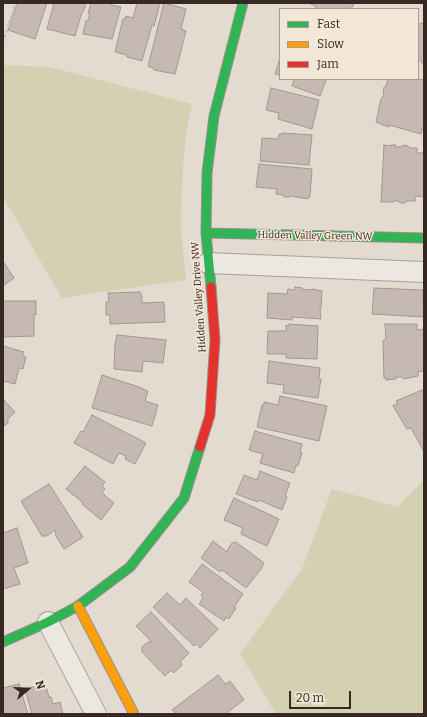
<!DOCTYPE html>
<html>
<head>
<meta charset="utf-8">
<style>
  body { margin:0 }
  #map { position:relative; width:427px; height:717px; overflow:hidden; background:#e3dbd0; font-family:Bitter,serif }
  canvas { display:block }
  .frame { position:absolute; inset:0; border:4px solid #372921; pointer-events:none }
  .legend { position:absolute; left:279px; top:8px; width:140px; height:72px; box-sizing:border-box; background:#f3e7d7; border:1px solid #a89b8e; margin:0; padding:5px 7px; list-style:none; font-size:12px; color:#372921 }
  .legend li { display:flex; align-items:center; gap:8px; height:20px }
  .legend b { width:20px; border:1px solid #a89b8e }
  .north { position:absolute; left:8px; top:669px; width:40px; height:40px; -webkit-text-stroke:3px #f3e7d7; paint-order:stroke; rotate:71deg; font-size:11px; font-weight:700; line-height:16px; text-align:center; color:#372921 }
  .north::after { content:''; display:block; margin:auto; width:14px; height:18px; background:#372921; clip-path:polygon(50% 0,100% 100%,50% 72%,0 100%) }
  .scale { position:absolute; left:289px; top:691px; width:62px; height:18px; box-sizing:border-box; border:2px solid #372921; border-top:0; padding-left:5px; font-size:12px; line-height:14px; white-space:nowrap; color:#372921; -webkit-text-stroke:3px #f3e7d7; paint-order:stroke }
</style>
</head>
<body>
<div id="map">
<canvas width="427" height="717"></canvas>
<div class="frame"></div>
<ul class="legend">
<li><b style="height:5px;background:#30b455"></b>Fast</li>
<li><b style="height:5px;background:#ff9f0a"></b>Slow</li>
<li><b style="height:5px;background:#e5322d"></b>Jam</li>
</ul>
<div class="north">N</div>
<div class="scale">20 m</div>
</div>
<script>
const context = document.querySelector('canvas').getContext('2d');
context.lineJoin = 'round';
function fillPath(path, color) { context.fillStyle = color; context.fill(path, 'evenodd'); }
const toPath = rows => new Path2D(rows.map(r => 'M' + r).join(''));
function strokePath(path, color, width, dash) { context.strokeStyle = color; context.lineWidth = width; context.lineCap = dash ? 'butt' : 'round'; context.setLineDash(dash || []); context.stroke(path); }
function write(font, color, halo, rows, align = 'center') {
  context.font = font + ' Bitter,serif'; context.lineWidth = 3; context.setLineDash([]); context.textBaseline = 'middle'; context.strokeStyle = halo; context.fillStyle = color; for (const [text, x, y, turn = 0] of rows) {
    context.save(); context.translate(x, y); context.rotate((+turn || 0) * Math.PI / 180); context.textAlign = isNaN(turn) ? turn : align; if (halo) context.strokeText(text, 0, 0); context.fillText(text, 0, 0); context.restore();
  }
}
fillPath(toPath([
  [3,65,50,67,192,104,186,133,182,184,181,229,186,280,62,298,3,197],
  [424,479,424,714,276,714,240,654,302,569,332,489,398,507]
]), '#d4d1b3');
const building = toPath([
  [17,3,47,3,35,39,8,30,17,3],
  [54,3,86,3,83,12,82,12,75,36,47,29,54,3],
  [91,3,112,3,111,5,121,7,112,39,83,34,86,20,88,21,90,13,88,13,91,3],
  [137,3,160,3,154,26,152,25,142,61,127,57,127,55,115,52,123,19,125,19,126,16,133,18,137,3],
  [164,3,186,9,181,29,186,31,175,74,154,70,153,68,148,66,164,3],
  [308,3,351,3,354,4,351,9,315,9,316,6,308,3],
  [422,23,424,26,424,62,422,63,418,59,418,25,422,23],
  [280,58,280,75,275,74,280,58],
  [292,79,326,79,326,80,320,96,292,86,294,80,292,79],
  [388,79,418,79,424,80,424,129,422,129,421,134,389,125,389,127,382,125,382,124,376,122,381,99,384,95,383,93,384,87,386,86,388,79],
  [271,88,319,100,312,129,278,119,279,113,266,110,271,88],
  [283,133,312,135,309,165,260,161,262,138,278,139,279,134,282,134,283,133],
  [384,145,391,146,391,145,396,145,395,147,401,147,403,145,408,146,410,148,417,148,417,153,424,153,424,197,415,196,415,201,406,201,405,203,400,203,398,201,393,201,393,202,381,202,384,145],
  [259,164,312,169,310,197,308,197,308,199,291,196,289,197,284,197,283,195,276,194,277,189,256,187,259,164],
  [3,261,14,278,3,286,3,261],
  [295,287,302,288,302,289,311,290,312,289,322,291,321,308,320,308,321,319,292,317,292,320,267,318,268,293,287,294,288,289,294,290,295,287],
  [374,288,423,290,424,317,372,314,374,288],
  [140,292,142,296,142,303,164,302,165,322,110,324,110,315,106,315,106,302,109,302,108,293,140,292],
  [3,301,36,301,36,315,34,314,34,336,3,337,3,301],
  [289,324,318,326,317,359,286,358,286,354,267,354,268,331,286,331,286,325,289,326,289,324],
  [385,324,417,324,417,330,424,329,424,371,418,372,418,376,404,379,402,377,396,377,396,379,386,380,385,377,384,378,383,341,386,338,385,324],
  [117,335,166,340,163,363,143,361,142,372,114,369,115,344,117,335],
  [3,346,24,352,22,356,26,357,23,369,19,368,15,384,3,381,3,346],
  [269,361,320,368,319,379,321,379,318,398,283,393,284,385,267,383,269,361],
  [102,375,142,388,142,389,148,391,145,401,158,405,152,426,92,408,102,375],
  [422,390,424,393,424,449,423,450,411,428,407,429,393,406,398,403,396,401,422,390],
  [280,396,327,406,319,441,257,427,262,405,264,405,264,402,278,405,280,396],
  [3,399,15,412,8,419,8,423,4,426,3,399],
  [92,415,146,443,135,464,125,459,126,456,119,453,113,464,74,443,81,431,83,432,92,415],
  [255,431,302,444,300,453,302,453,298,466,296,465,294,473,260,463,263,454,249,450,255,431],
  [85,466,105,482,102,486,105,489,102,493,114,503,101,520,82,504,83,503,74,495,74,496,66,489,85,466],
  [260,471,290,483,285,496,287,497,282,510,259,500,258,502,236,494,244,475,257,480,260,471],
  [49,484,83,537,64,549,56,536,55,530,47,536,42,536,21,501,49,484],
  [234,498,279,519,267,546,241,534,243,528,224,520,234,498],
  [17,528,28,563,14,568,20,584,3,589,3,533,17,528],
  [213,541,227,552,228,549,232,543,236,542,264,563,261,569,246,588,222,570,220,572,201,558,213,541],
  [202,564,243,594,234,607,236,608,229,619,226,617,224,621,199,604,203,598,201,595,203,592,189,582,202,564],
  [167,593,180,605,186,598,218,629,200,648,196,644,194,646,153,607,167,593],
  [151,612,189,653,180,662,182,665,174,673,171,670,165,676,142,652,142,647,148,642,152,642,136,626,151,612],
  [218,675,225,684,230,681,244,700,225,714,176,714,172,710,218,675],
  [45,683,49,697,51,697,53,704,60,702,63,714,32,714,25,689,45,683],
  [19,684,28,714,3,714,3,688,19,684]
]);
fillPath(building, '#c6b9b1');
strokePath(building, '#a3978f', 1);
const street = toPath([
  [208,263,424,272],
  [48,622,96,714]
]);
const fast = toPath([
  [206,233,424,238],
  [211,287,206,233,207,173,214,116,243,3],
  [3,642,48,622,78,606,130,567,184,498,200,447]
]);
const slow = toPath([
  [78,606,134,714]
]);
const jam = toPath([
  [200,447,210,415,215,340,211,287]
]);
strokePath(street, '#a8a198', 22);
strokePath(fast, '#989088', 11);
strokePath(slow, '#989088', 11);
strokePath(jam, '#989088', 11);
strokePath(toPath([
  [3,42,16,3]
]), '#c4beb7', 2.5, [3, 2]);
strokePath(street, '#ece7e0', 20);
strokePath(fast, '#30b455', 9);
strokePath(slow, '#ff9f0a', 9);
strokePath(jam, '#e5322d', 9);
write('10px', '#372921', '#f3e7d7', [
  ["Hidden Valley Green NW",315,236,1],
  ["Hidden Valley Drive NW",199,297,-94]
]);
</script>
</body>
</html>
